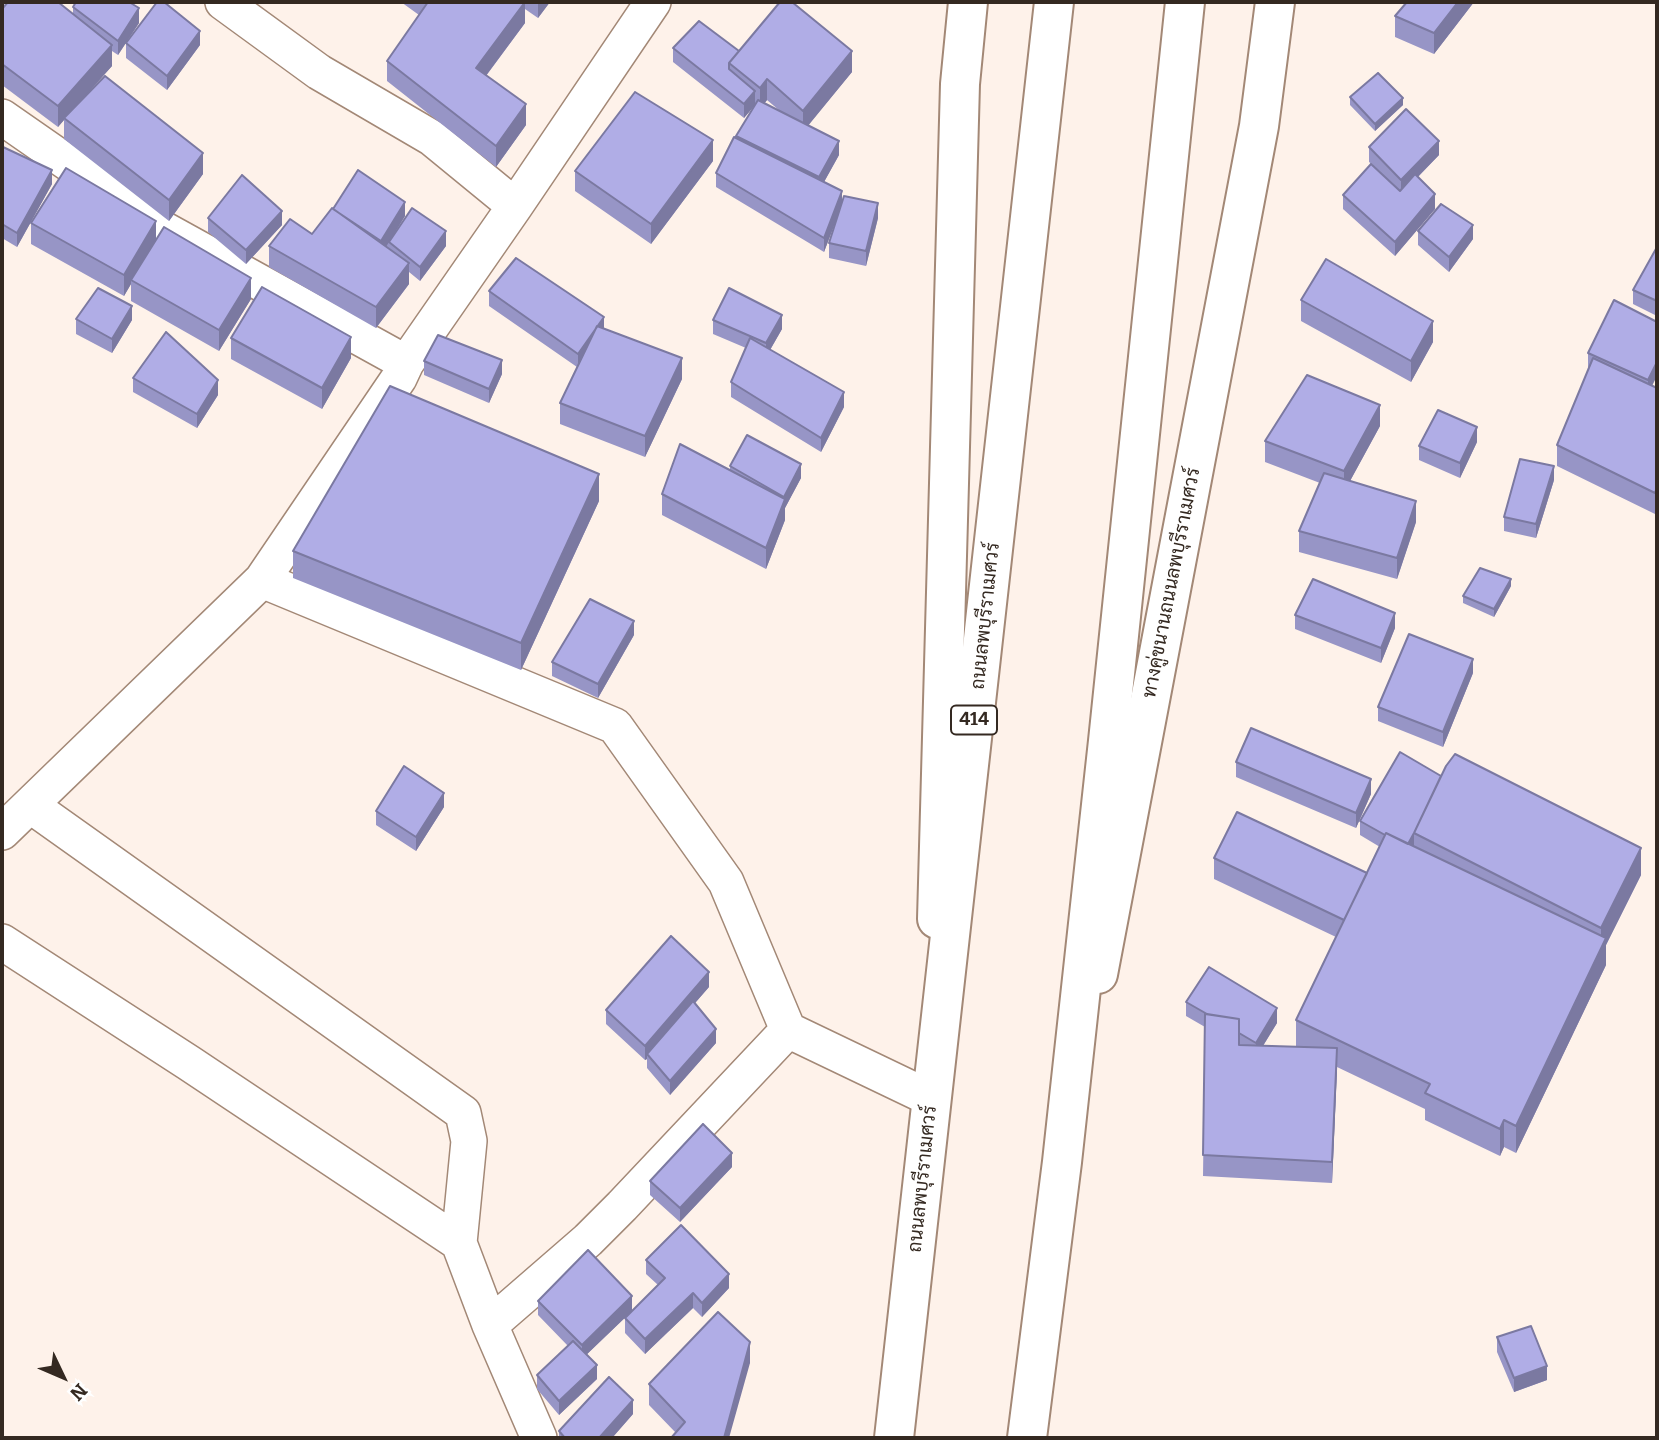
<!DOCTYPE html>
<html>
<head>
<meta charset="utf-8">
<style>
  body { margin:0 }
  #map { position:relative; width:1659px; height:1440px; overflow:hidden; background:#fef2ea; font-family:Bitter,serif }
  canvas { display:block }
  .frame { position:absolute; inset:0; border:4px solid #342921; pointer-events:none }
  .north { position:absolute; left:28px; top:1342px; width:70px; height:70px; -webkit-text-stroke:5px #fff; paint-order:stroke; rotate:134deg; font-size:19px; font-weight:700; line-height:28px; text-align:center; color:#342921 }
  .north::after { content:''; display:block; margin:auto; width:24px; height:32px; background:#342921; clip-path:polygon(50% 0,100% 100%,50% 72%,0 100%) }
</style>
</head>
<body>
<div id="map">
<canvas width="1659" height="1440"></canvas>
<div class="frame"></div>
<div class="north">N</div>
</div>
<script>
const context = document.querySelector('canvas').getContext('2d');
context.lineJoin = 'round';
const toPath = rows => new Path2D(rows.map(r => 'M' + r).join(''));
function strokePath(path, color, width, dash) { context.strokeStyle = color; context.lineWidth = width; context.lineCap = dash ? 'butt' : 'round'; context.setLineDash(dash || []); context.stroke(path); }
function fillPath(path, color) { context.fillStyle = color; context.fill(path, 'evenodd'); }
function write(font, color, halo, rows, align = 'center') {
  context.font = font + ' Bitter,Sarabun,serif'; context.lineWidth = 5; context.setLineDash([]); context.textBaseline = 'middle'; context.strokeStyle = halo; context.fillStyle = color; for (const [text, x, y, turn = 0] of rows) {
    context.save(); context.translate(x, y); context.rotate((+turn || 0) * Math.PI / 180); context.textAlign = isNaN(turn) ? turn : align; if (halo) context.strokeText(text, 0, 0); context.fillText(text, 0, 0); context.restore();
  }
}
const minor = toPath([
  [223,2,319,72,432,138,515,206],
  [2,117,163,229,406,363],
  [262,580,615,726,726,882,788,1030,932,1099],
  [30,805,463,1113,469,1141,459,1243,490,1325,539,1438],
  [2,832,262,580,399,378,406,363,515,206,653,2],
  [2,942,189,1063,459,1243],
  [490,1325,588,1240,622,1206,788,1030]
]);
const secondary = toPath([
  [937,919,960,84,968,2],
  [1098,974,1259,126,1275,2]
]);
const primary = toPath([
  [894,1438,1054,2],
  [1027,1438,1062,1162,1108,741,1185,2]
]);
strokePath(minor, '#a38876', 38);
strokePath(secondary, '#a38876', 42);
strokePath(primary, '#a38876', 42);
strokePath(minor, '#fff', 35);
strokePath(secondary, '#fff', 38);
strokePath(primary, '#fff', 38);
fillPath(toPath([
  [401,2,550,2,538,18,525,9,525,23,486,76,526,125,496,167,387,81,387,61,419,15],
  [1407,2,1474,2,1434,54,1395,37,1395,16],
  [73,7,139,23,118,55,112,51,112,66,91,89,203,174,169,221,64,139,64,120,58,127,2,85,2,9,73,14],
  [126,43,200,45,167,90,126,58],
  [673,48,739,51,852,72,808,125,839,155,824,182,842,204,878,218,866,266,829,258,829,243,838,215,824,252,716,187,716,173,755,105,744,118,673,62],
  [767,100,780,111,764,104],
  [1350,97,1403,105,1375,131,1350,105],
  [1369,147,1439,155,1418,177,1435,209,1395,256,1343,209,1343,195,1373,165,1369,162],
  [2,150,52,184,17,247,2,238],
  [713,161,651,244,575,191,575,171],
  [333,209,405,216,393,236,446,246,420,281,409,272,409,284,376,328,269,267,269,246,312,234],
  [208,218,282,225,246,264,208,232],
  [31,223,251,299,219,351,131,301,131,284,124,296,31,244],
  [1418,231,1473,239,1449,272,1418,245],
  [1657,247,1657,316,1633,304,1633,290],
  [489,291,604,329,682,379,645,457,560,424,560,403,577,367,489,306],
  [1301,300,1433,342,1411,382,1301,321],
  [76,319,132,320,112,353,76,334],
  [713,320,782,329,770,350,844,407,821,452,731,397,731,382,746,348,713,334],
  [1657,322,1652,386,1657,388,1657,508,1655,514,1557,466,1557,445,1589,367,1588,367,1588,353],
  [231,338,351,358,322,409,231,359],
  [424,361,502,374,489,403,424,375],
  [133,378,218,395,197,428,133,392],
  [1380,426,1350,481,1416,522,1397,579,1299,552,1299,531,1320,483,1265,462,1265,441],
  [1477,442,1460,478,1419,460,1419,446],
  [730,466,801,478,785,508,785,520,766,569,662,515,662,494,730,470],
  [1554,480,1536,538,1504,531,1504,517],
  [599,501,521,670,293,578,293,551],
  [1511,586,1494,617,1463,603,1463,596],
  [1295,615,1395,628,1381,663,1295,629],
  [634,635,598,698,552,676,552,662],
  [1473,673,1443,747,1378,721,1378,707],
  [1236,762,1371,794,1356,828,1236,777],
  [1441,776,1641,875,1606,945,1606,965,1516,1153,1504,1147,1500,1156,1425,1120,1425,1109,1337,1067,1332,1183,1203,1176,1205,1027,1186,1016,1186,1002,1277,1023,1263,1046,1296,1047,1296,1020,1336,937,1214,879,1214,858,1367,873,1380,847,1360,835,1360,821],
  [444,807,416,851,376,825,376,811],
  [709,987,695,1003,716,1043,670,1095,647,1068,647,1059,645,1060,606,1024,606,1010],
  [732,1167,680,1222,650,1195,650,1181],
  [646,1260,729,1288,702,1317,693,1308,645,1354,625,1333,625,1318,658,1285,646,1274],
  [538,1301,632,1311,586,1355,597,1379,559,1415,537,1389,537,1375,568,1346,538,1315],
  [1497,1337,1547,1380,1514,1392,1497,1352],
  [750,1363,676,1433,649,1405,649,1384],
  [633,1414,612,1438,559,1438,559,1431]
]), '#9795c6');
fillPath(toPath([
  [525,2,525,23,476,89,476,68],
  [538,2,550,2,538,18],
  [1458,2,1474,2,1434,54,1434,33],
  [139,8,139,23,118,55,118,41],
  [200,31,200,45,167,90,167,76],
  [112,45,112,66,65,119,64,118,64,120,58,127,58,106],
  [852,51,852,72,803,132,803,111],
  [767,79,767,100,760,109,760,88],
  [755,91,755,105,744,118,744,104],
  [1403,98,1403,105,1375,131,1375,124],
  [526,104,526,125,496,167,496,146],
  [713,140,713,161,651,244,651,224],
  [839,141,839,155,819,191,819,177],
  [1439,141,1439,155,1401,194,1401,180],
  [203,153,203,174,169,221,169,200],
  [52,170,52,184,17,247,17,233],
  [842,191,842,205,824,252,824,238],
  [1435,194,1435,209,1395,256,1395,242],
  [405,202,405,216,381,255,381,241],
  [878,203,878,218,866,266,866,251],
  [282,211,282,225,246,264,246,250],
  [156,221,156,242,131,280,131,284,124,296,124,275],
  [1473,225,1473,239,1449,272,1449,257],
  [446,231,446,246,420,281,420,267],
  [409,263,409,284,376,328,376,307],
  [251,278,251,299,219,351,219,330],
  [132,306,132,320,112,353,112,339],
  [782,315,782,329,766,357,766,343],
  [604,317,604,331,578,368,578,354],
  [1433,321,1433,342,1411,382,1411,361],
  [351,337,351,358,322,409,322,388],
  [682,358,682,379,645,457,645,436],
  [502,360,502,374,489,403,489,389],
  [1657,362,1657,376,1648,394,1648,380],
  [218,380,218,395,197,428,197,414],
  [844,392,844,407,821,452,821,438],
  [1380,405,1380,426,1344,492,1344,471],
  [1477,427,1477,442,1460,478,1460,463],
  [801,464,801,478,785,508,785,520,766,569,766,548,784,502,784,497],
  [1554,466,1554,480,1536,538,1536,524],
  [599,474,599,501,521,670,521,643],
  [1657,487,1657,508,1655,514,1655,493],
  [1416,501,1416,522,1397,579,1397,558],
  [1511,579,1511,586,1494,617,1494,609],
  [1395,613,1395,628,1381,663,1381,648],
  [634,621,634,635,598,698,598,684],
  [1473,659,1473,673,1443,747,1443,732],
  [1371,779,1371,794,1356,828,1356,813],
  [444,793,444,807,416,851,416,837],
  [1414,833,1414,848,1406,847],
  [1641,848,1641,875,1606,945,1606,965,1516,1153,1516,1126,1601,949,1601,928],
  [709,972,709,987,649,1056,647,1054,647,1059,645,1060,645,1046],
  [1277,1008,1277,1023,1256,1057,1256,1043],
  [716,1029,716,1043,670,1095,670,1081],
  [1337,1048,1337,1069,1332,1183,1332,1162],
  [1504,1120,1504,1147,1500,1156,1500,1129],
  [732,1153,732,1167,680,1222,680,1208],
  [729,1274,729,1288,702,1317,702,1303],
  [693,1293,693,1308,645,1354,645,1339],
  [632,1296,632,1311,582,1359,582,1345],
  [750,1342,750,1363,729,1438,724,1438],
  [597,1365,597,1379,559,1415,559,1401],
  [1547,1366,1547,1380,1514,1392,1514,1378],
  [633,1400,633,1414,612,1438,599,1438]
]), '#7b79a1');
const building = toPath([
  [8,2,58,2,112,45,58,106,2,64,2,9,8,2],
  [76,2,129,2,139,8,118,41,73,7,76,2],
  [157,2,164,2,200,31,167,76,126,43,157,2],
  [428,2,525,2,476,68,526,104,496,146,387,61,428,2],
  [780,2,792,2,852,51,803,111,767,79,760,88,729,63,780,2],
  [1407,2,1458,2,1434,33,1395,16,1407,2],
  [699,21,739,51,729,63,729,69,755,91,744,104,673,48,699,21],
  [1378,73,1403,98,1375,124,1350,97,1378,73],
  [105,76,203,153,169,200,64,118,105,76],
  [635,92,713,140,651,224,575,171,635,92],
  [758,100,839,141,819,177,736,136,758,100],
  [1406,109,1439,141,1401,180,1369,147,1406,109],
  [734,137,842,191,824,238,716,173,734,137],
  [3,147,52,170,17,233,2,224,2,150,3,147],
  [1371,164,1400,191,1415,174,1435,194,1395,242,1343,195,1371,164],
  [66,168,156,221,124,275,31,223,66,168],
  [358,170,405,202,381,241,333,209,358,170],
  [242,175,282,211,246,250,208,218,242,175],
  [844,196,878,203,866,251,829,243,844,196],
  [1441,204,1473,225,1449,257,1418,231,1441,204],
  [332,208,409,263,376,307,269,246,290,219,312,234,332,208],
  [412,208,446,231,420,267,389,242,412,208],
  [164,227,251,278,219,330,131,280,164,227],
  [1657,247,1657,301,1633,290,1657,247],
  [516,258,604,317,578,354,489,291,516,258],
  [1326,259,1433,321,1411,361,1301,300,1326,259],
  [262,287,351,337,322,388,231,338,262,287],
  [98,288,132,306,112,339,76,319,98,288],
  [729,288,782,315,766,343,713,320,729,288],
  [1614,300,1657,322,1657,362,1648,380,1588,353,1614,300],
  [597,326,682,358,645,436,560,403,597,326],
  [166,332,218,380,197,414,133,378,166,332],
  [438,335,502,360,489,389,424,361,438,335],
  [750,338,844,392,821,438,731,382,750,338],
  [1593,358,1657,388,1657,487,1655,493,1557,445,1593,358],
  [1307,375,1380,405,1344,471,1265,441,1307,375],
  [390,386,599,474,521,643,293,551,390,386],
  [1438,410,1477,427,1460,463,1419,446,1438,410],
  [747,435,801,464,784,497,730,466,747,435],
  [680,444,785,499,766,548,662,494,680,444],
  [1520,459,1554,466,1536,524,1504,517,1520,459],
  [1324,473,1416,501,1397,558,1299,531,1324,473],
  [1480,568,1511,579,1494,609,1463,596,1480,568],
  [1313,579,1395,613,1381,648,1295,615,1313,579],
  [590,599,634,621,598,684,552,662,590,599],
  [1409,634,1473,659,1443,732,1378,707,1409,634],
  [1251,728,1371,779,1356,813,1236,762,1251,728],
  [1400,752,1441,776,1414,833,1408,844,1386,833,1385,835,1360,821,1400,752],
  [1455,754,1641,848,1601,928,1414,833,1446,766,1455,754],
  [404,766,444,793,416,837,376,811,404,766],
  [1237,812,1367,873,1344,920,1214,858,1237,812],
  [1386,833,1606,938,1516,1126,1504,1120,1500,1129,1425,1093,1430,1084,1296,1020,1386,833],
  [671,936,709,972,645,1046,606,1010,671,936],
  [1209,967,1277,1008,1256,1043,1239,1033,1239,1019,1207,1014,1186,1002,1209,967],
  [693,1001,716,1029,670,1081,647,1054,693,1001],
  [1205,1014,1239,1019,1239,1045,1337,1048,1332,1162,1203,1155,1205,1014],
  [703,1124,732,1153,680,1208,650,1181,703,1124],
  [681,1225,729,1274,702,1303,693,1293,645,1339,625,1318,665,1278,646,1260,681,1225],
  [588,1250,632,1296,582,1345,538,1301,588,1250],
  [718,1312,750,1342,724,1438,671,1438,685,1422,649,1384,718,1312],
  [1531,1326,1547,1366,1514,1378,1497,1337,1531,1326],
  [573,1341,597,1365,559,1401,537,1375,573,1341],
  [609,1377,633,1400,599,1438,565,1438,559,1431,609,1377]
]);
fillPath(building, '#b0ade6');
strokePath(building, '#7b79a1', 2);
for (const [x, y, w] of [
  [974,720,46]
]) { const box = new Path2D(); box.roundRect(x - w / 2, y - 14.5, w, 29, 5); context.fillStyle = '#fff'; context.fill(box); strokePath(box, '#342921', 2); }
write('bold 18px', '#342921', null, [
  ["414",974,720]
]);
write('19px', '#342921', '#fff', [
  ["ทางคู่ขนานถนนลพบุรีราเมศวร์",1172,583,-79],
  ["ถนนลพบุรีราเมศวร์",986,616,-84],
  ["ถนนลพบุรีราเมศวร์",923,1179,-84]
]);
</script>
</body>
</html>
